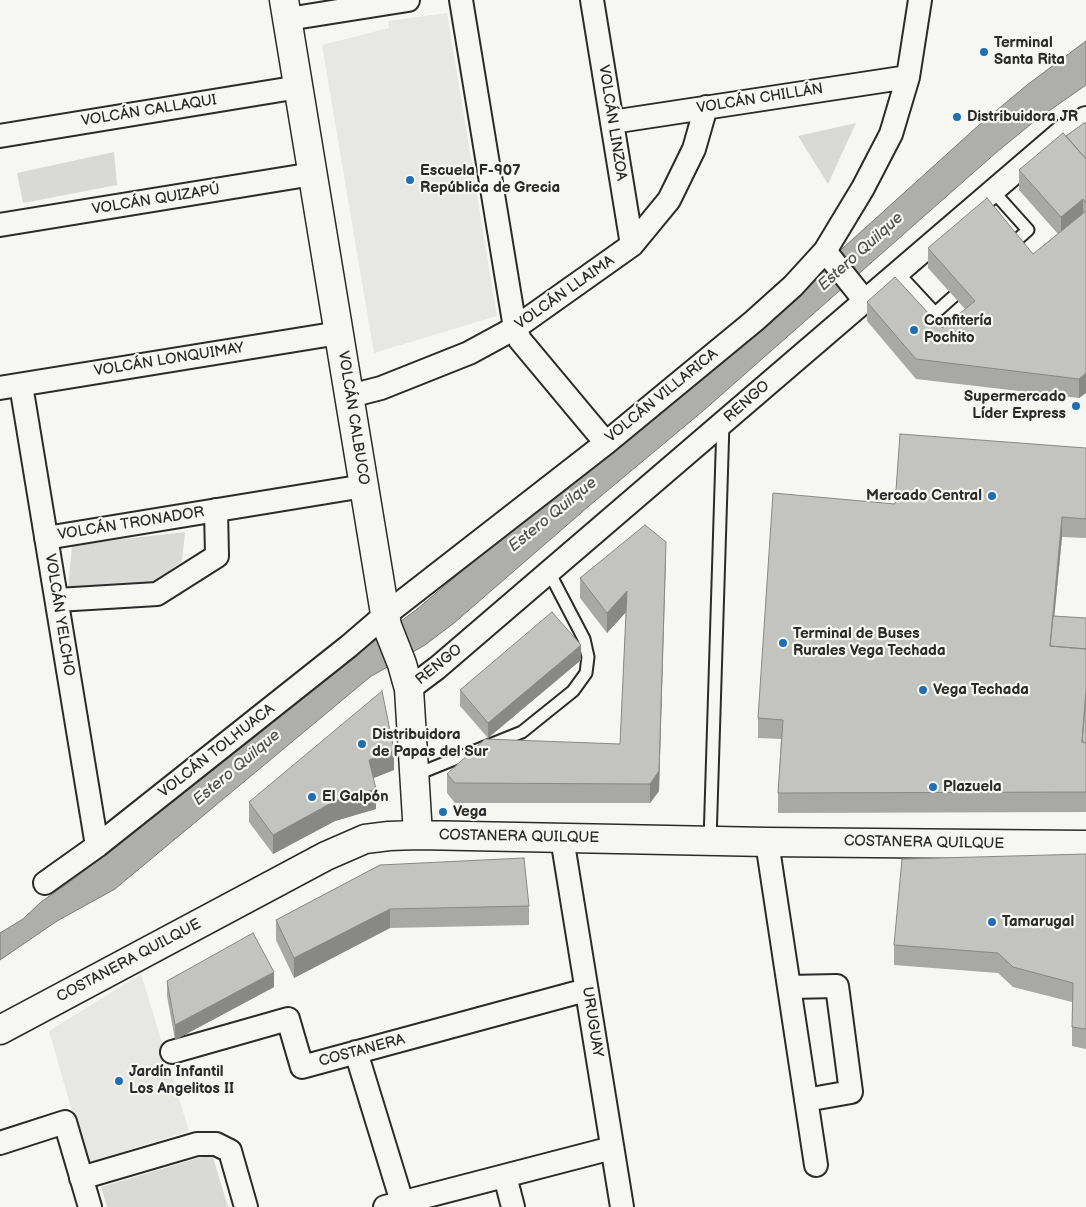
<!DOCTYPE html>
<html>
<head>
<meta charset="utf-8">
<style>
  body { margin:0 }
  canvas { display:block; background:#f6f6f2 }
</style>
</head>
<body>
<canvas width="1086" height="1207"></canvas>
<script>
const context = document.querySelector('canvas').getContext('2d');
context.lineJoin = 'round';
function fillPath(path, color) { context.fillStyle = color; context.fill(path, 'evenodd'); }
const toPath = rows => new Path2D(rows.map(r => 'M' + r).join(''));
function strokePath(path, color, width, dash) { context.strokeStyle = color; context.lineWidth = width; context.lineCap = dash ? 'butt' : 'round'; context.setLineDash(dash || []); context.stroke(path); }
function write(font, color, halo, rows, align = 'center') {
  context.font = font + ' "Balsamiq Sans",sans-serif'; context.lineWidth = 4.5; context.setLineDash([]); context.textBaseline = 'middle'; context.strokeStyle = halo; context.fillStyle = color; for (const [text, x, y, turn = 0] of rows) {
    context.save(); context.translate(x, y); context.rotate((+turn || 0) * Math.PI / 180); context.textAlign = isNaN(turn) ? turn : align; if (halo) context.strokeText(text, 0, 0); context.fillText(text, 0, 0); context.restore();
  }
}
fillPath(toPath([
  [447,13,497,316,374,353,322,45,389,28,388,21],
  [141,974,189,1131,87,1163,49,1031]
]), '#e7e7e3');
fillPath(toPath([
  [856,123,828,184,798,136],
  [114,152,117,185,23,203,17,173],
  [185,532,182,561,149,586,68,588,72,545],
  [212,1154,228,1207,107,1207,101,1187]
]), '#d9d9d5');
const water = toPath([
  [1086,41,1086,85,1036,120,998,151,703,411,589,506,454,623,425,645,370,677,115,889,57,921,0,960,0,933,23,919,41,902,75,878,256,736,355,655,416,610,535,509,787,302,843,248,979,125,1027,85,1086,41]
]);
fillPath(water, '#aeaeab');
strokePath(water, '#7a7a78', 1);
const lane = toPath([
  [993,191,1028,230,1010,246],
  [898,273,935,313,954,296],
  [415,775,522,732,573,691,586,673,588,657,584,639,549,572],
  [710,841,723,423]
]);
const street = toPath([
  [461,0,515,328,520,340,606,443],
  [592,0,632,245],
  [288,19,408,0],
  [612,122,908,77],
  [0,136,299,87],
  [0,225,313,174],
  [825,251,865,301],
  [21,385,97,846],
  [0,388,339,333],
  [350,396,381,388,469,353,515,328,632,245,669,200,694,149,706,107],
  [46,538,364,486],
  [57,600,157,594,217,556,216,510],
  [409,689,437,668,1064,130,1086,118],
  [562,838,622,1207],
  [767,842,816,1165],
  [45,883,97,846,349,646,385,615,606,443,754,321,793,286,825,251,863,188,891,134,908,77,920,0],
  [789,987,837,986,851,1092,806,1100],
  [172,1052,288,1019,302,1067,586,990],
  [356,1052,402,1202],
  [0,1143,65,1122,90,1207],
  [505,1176,513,1207],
  [81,1178,197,1144,216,1144,230,1151,246,1207],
  [385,1207,612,1148]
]);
const secondary = toPath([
  [284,0,387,626,402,664,409,689,418,835],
  [0,1030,326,856,365,839,389,836,418,835,767,842,1086,845]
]);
strokePath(lane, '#2b2b2b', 15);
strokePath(street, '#2b2b2b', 26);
strokePath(secondary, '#2b2b2b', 31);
strokePath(lane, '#f6f6f2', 11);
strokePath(street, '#f6f6f2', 22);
strokePath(secondary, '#f6f6f2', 28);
fillPath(toPath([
  [1086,123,1086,393,1079,398,916,379,867,321,867,302,942,328,965,309,928,268,928,248,1033,254,1058,234,1019,190,1019,170,1066,136],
  [1086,448,1086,538,1062,537,1054,616,1086,618,1086,812,778,813,778,793,781,739,758,738,758,718],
  [666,561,659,791,650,803,455,803,447,793,447,774,620,744,626,612,607,633,580,598,580,578],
  [581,660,488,738,460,706,460,690],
  [394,770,373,778,376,809,335,821,273,854,249,822,249,802],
  [1086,854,1086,1049,1072,1046,1072,1002,1013,987,998,973,894,965,894,945],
  [380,865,529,906,529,925,390,928,294,978,276,940,276,920],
  [167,981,274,987,175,1040,167,996]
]), '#a8a8a5');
fillPath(toPath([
  [1083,199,1083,219,1061,236,1061,217],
  [1086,373,1086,393,1079,398,1079,379],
  [1062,517,1062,537,1051,651,1050,650],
  [666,542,659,791,650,803,650,784],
  [627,591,627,611,607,633,607,613],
  [581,645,581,660,488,738,488,723],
  [394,750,394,770,369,780,369,760],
  [376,789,376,809,335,821,273,854,273,835,335,801],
  [390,909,390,928,294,978,294,958],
  [274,972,274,987,175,1040,175,1025]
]), '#888886');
const building = toPath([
  [1084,123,1086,123,1086,159,1066,136,1084,123],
  [1063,133,1086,159,1086,203,1083,199,1061,217,1019,170,1063,133],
  [987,198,1033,254,1086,211,1086,373,1079,379,916,359,867,302,895,277,942,328,975,301,928,248,987,198],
  [900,434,1086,448,1086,519,1062,517,1050,646,1086,649,1086,691,1082,742,1086,743,1086,792,778,793,783,720,758,718,773,493,895,504,900,434],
  [645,525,666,542,659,771,650,784,455,783,447,774,485,739,620,744,627,591,607,613,580,578,645,525],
  [552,612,581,645,488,723,460,690,552,612],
  [1053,616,1086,618,1086,649,1050,646,1053,616],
  [382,691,394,750,369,760,376,789,335,801,273,835,249,802,382,691],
  [1086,695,1086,743,1082,742,1086,695],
  [1086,854,1086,1029,1072,1027,1073,983,1013,967,998,953,894,945,902,859,1086,854],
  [524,858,529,906,390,909,294,958,276,920,380,865,524,858],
  [253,933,274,972,175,1025,167,981,253,933]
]);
fillPath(building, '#c3c3c0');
strokePath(building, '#888886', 1);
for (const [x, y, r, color] of [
  [984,52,5,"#1f6fb2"],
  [957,117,5,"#1f6fb2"],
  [410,180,5,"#1f6fb2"],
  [914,330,5,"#1f6fb2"],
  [1076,406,5,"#1f6fb2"],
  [992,496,5,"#1f6fb2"],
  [783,643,5,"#1f6fb2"],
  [923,690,5,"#1f6fb2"],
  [362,744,5,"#1f6fb2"],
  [933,787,5,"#1f6fb2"],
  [312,797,5,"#1f6fb2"],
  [443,812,5,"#1f6fb2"],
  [992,922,5,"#1f6fb2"],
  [119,1081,5,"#1f6fb2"]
]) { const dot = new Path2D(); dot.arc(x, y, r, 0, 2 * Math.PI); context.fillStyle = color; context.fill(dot); strokePath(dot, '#f6f6f2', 2); }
write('bold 15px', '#2b2b2b', '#f6f6f2', [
  ["Terminal",994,43],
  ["Santa Rita",994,60],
  ["Distribuidora JR",967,117],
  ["Escuela F-907",420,171],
  ["República de Grecia",420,188],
  ["Confitería",924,321],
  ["Pochito",924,338],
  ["Supermercado",1066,397,"right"],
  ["Líder Express",1066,414,"right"],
  ["Mercado Central",982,496,"right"],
  ["Terminal de Buses",793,634],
  ["Rurales Vega Techada",793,651],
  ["Vega Techada",933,690],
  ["Distribuidora",372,735],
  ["de Papas del Sur",372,752],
  ["Plazuela",943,787],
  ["El Galpón",322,797],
  ["Vega",453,812],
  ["Tamarugal",1002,922],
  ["Jardín Infantil",129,1072],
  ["Los Angelitos II",129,1089]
], 'left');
write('15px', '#2b2b2b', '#f6f6f2', [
  ["VOLCÁN CHILLÁN",760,99,-9],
  ["VOLCÁN CALLAQUI",149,111,-9],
  ["VOLCÁN LINZOA",612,123,81],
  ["VOLCÁN QUIZAPÚ",156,200,-9],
  ["VOLCÁN LLAIMA",565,293,-35],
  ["VOLCÁN LONQUIMAY",169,360,-9],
  ["VOLCÁN VILLARICA",662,396,-39],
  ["RENGO",747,402,-41],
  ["VOLCÁN CALBUCO",353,418,81],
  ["VOLCÁN TRONADOR",131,524,-9],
  ["VOLCÁN YELCHO",59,615,81],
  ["RENGO",439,665,-39],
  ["VOLCÁN TOLHUACA",217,751,-38],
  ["COSTANERA QUILQUE",519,837,1],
  ["COSTANERA QUILQUE",924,843,1],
  ["COSTANERA QUILQUE",129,961,-28],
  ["URUGUAY",592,1022,81],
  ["COSTANERA",362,1051,-15]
]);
write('italic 16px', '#525251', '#f6f6f2', [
  ["Estero Quilque",861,252,-42],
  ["Estero Quilque",553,515,-39],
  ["Estero Quilque",237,768,-40]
]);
</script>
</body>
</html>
